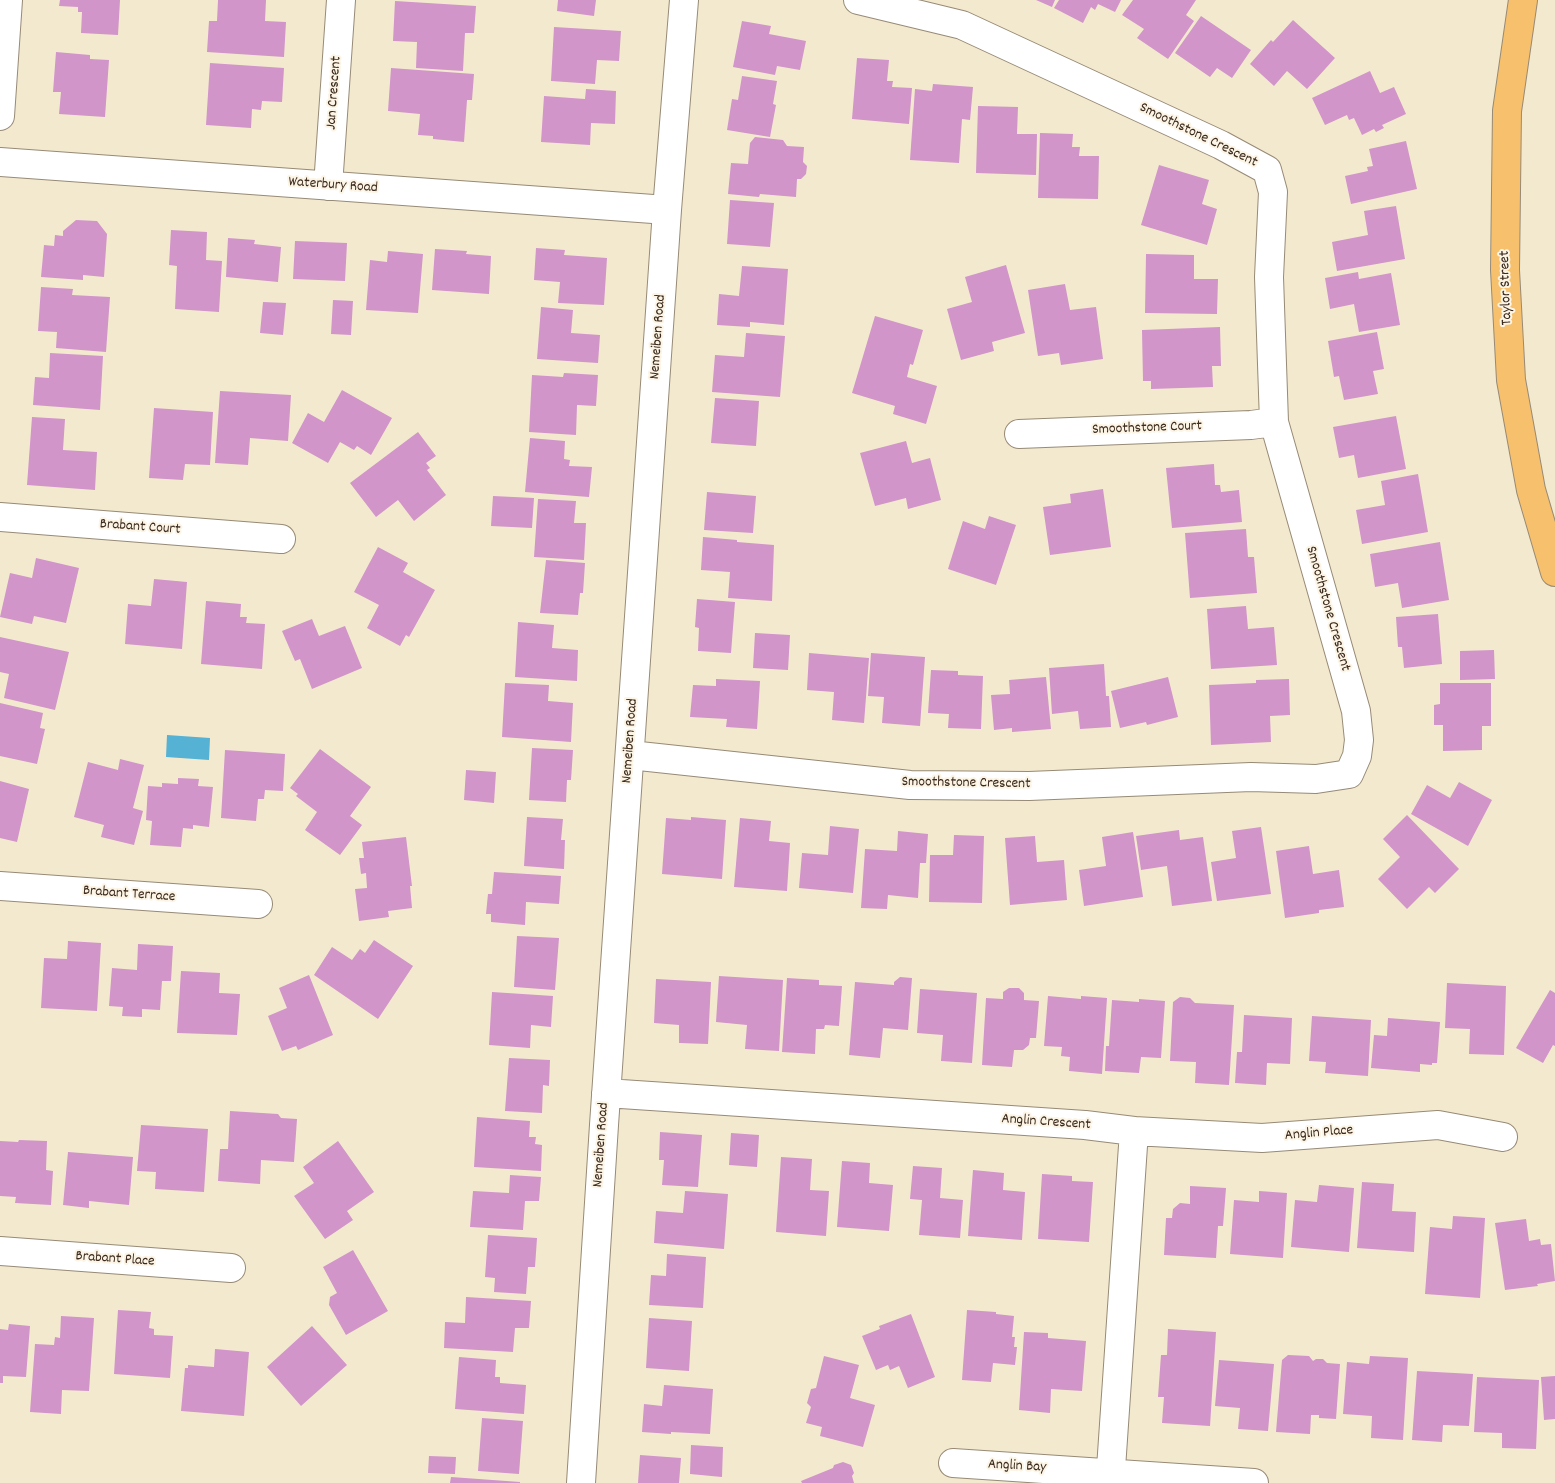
<!DOCTYPE html>
<html>
<head>
<meta charset="utf-8">
<style>
  body { margin:0 }
  canvas { display:block; background:#f3e9ce }
</style>
</head>
<body>
<canvas width="1555" height="1483"></canvas>
<script>
const context = document.querySelector('canvas').getContext('2d');
context.lineJoin = 'round';
function fillPath(path, color) { context.fillStyle = color; context.fill(path, 'evenodd'); }
const toPath = rows => new Path2D(rows.map(r => 'M' + r).join(''));
function strokePath(path, color, width, dash) { context.strokeStyle = color; context.lineWidth = width; context.lineCap = dash ? 'butt' : 'round'; context.setLineDash(dash || []); context.stroke(path); }
function write(font, color, halo, rows, align = 'center') {
  context.font = font + ' Dekko,sans-serif'; context.lineWidth = 4; context.setLineDash([]); context.textBaseline = 'middle'; context.strokeStyle = halo; context.fillStyle = color; for (const [text, x, y, turn = 0] of rows) {
    context.save(); context.translate(x, y); context.rotate((+turn || 0) * Math.PI / 180); context.textAlign = isNaN(turn) ? turn : align; if (halo) context.strokeText(text, 0, 0); context.fillText(text, 0, 0); context.restore();
  }
}
fillPath(toPath([
  [167,735,210,738,209,760,166,757]
]), '#55b2d4');
fillPath(toPath([
  [60,0,120,0,118,35,81,33,82,12,78,12,78,7,59,6],
  [218,0,266,0,265,21,286,22,284,57,207,52,209,21,217,21],
  [558,0,596,0,594,16,557,11],
  [1036,0,1055,0,1052,7],
  [1059,0,1121,0,1115,12,1098,4,1095,10,1091,7,1083,23,1054,8],
  [1133,0,1196,0,1186,15,1194,21,1168,59,1137,38,1144,29,1122,15],
  [395,1,476,6,474,33,465,33,463,71,416,68,417,42,393,41],
  [1201,16,1251,50,1232,78,1217,68,1210,77,1175,53],
  [1293,20,1335,58,1307,89,1287,71,1274,86,1250,64,1271,40,1273,42],
  [742,21,771,26,769,34,806,41,800,70,777,66,775,75,733,67],
  [554,27,621,31,619,61,597,60,595,84,551,81],
  [56,52,90,55,90,59,109,60,105,117,59,114,61,92,53,92],
  [857,58,889,60,887,81,893,81,892,87,912,88,909,124,852,119],
  [210,63,284,68,282,102,262,101,261,110,252,109,251,128,206,125],
  [391,68,474,74,472,100,467,100,464,142,433,139,433,136,418,135,420,114,388,111],
  [1370,71,1380,93,1394,87,1406,114,1382,125,1384,128,1376,132,1374,129,1362,135,1354,118,1349,120,1347,115,1325,125,1312,98],
  [742,76,777,81,773,104,776,105,770,137,727,130,732,99,738,100],
  [933,84,973,87,970,120,962,119,959,163,910,160,915,89,932,91],
  [586,89,616,91,615,124,591,123,590,145,541,142,544,96,585,99],
  [978,106,1018,107,1017,134,1037,134,1036,175,976,173],
  [1040,133,1073,134,1072,147,1080,147,1079,156,1099,156,1098,199,1038,198],
  [755,137,783,140,787,146,804,147,803,162,807,166,806,174,801,179,797,179,796,197,760,194,759,197,728,194,731,163,748,164,750,143],
  [1406,141,1417,189,1351,204,1345,176,1368,171,1367,167,1373,166,1369,149],
  [1159,165,1209,180,1202,204,1217,209,1207,245,1141,225],
  [730,200,774,203,770,247,727,244],
  [1396,206,1405,259,1337,271,1332,242,1368,235,1364,211],
  [76,220,97,221,107,234,104,277,83,275,83,280,41,277,44,245,54,246,55,235,63,236,63,231],
  [171,230,207,232,206,260,222,261,219,312,175,309,177,266,169,265],
  [228,238,255,240,254,244,281,247,278,282,226,277],
  [295,241,347,243,345,281,293,279],
  [536,248,565,250,564,255,607,258,604,305,558,303,560,282,534,280],
  [435,249,467,251,466,254,491,256,489,294,432,290],
  [388,251,423,254,418,313,366,310,370,260,387,262],
  [1146,254,1194,255,1194,279,1218,279,1217,314,1145,313],
  [1006,265,1025,333,992,342,994,351,961,360,947,309,972,302,965,277],
  [742,266,788,269,784,325,750,322,750,327,717,325,719,294,739,296],
  [1358,272,1359,279,1391,273,1400,325,1359,332,1354,304,1330,309,1325,278],
  [1065,284,1070,310,1096,307,1103,359,1061,365,1059,353,1038,356,1028,290],
  [41,287,73,289,72,295,110,297,106,352,56,348,57,332,38,331],
  [333,300,353,301,351,335,331,334],
  [263,302,286,303,283,335,260,333],
  [541,307,573,310,571,333,600,335,598,363,537,359],
  [875,316,923,330,913,365,910,364,907,377,937,386,926,424,893,414,895,406,852,393],
  [1220,327,1221,366,1212,366,1213,387,1151,389,1151,381,1143,381,1142,330],
  [1377,332,1384,369,1373,371,1378,394,1344,400,1339,376,1334,377,1328,341],
  [746,333,785,336,780,397,712,392,715,355,744,357],
  [50,353,103,356,100,410,33,405,35,377,49,378],
  [564,373,598,375,596,406,577,405,576,435,529,432,532,375,563,377],
  [342,390,392,418,371,455,357,446,354,450,340,442,328,463,292,443,308,413,324,422],
  [220,391,291,395,288,441,250,438,248,465,215,463],
  [715,398,759,401,756,446,711,443],
  [154,408,213,412,210,465,185,464,183,480,149,478],
  [1396,416,1406,469,1358,478,1354,455,1339,458,1333,427],
  [32,417,65,419,63,450,97,452,95,490,27,485],
  [418,432,436,456,426,463,430,468,427,470,446,495,414,521,398,500,376,517,350,483],
  [530,438,565,441,564,459,570,460,569,466,592,467,589,497,525,492],
  [906,441,912,463,930,458,941,500,908,509,906,498,875,506,860,453],
  [1214,464,1215,485,1220,485,1221,492,1239,490,1242,522,1172,528,1166,468],
  [1418,474,1428,532,1362,544,1356,510,1385,505,1381,481],
  [1103,489,1111,547,1050,555,1043,507,1071,503,1070,494],
  [707,492,756,496,753,533,704,530],
  [493,496,534,498,532,528,491,526],
  [538,499,576,501,574,523,586,523,584,560,534,557],
  [989,516,1016,525,996,585,948,569,963,521,985,529],
  [1246,529,1248,557,1254,557,1257,593,1190,598,1185,533],
  [703,537,737,540,737,542,774,545,772,601,728,598,730,572,701,570],
  [1440,542,1449,600,1402,608,1398,583,1375,587,1370,554],
  [378,547,408,563,403,572,435,590,409,637,406,635,400,646,367,628,379,605,354,592],
  [36,558,79,568,66,623,34,616,32,624,0,617,10,573,32,578],
  [546,560,585,563,583,593,580,593,578,615,540,613],
  [154,579,187,582,182,649,125,644,128,604,151,606],
  [697,599,735,602,731,653,698,651,699,628,695,627],
  [206,601,241,604,240,617,247,617,246,623,265,624,262,669,201,664],
  [1246,606,1248,629,1274,627,1277,665,1211,669,1207,609],
  [1438,614,1442,664,1404,668,1402,647,1398,647,1396,617],
  [312,619,319,636,345,626,362,668,312,689,300,659,295,661,282,631],
  [518,622,554,625,552,648,578,650,577,681,515,677],
  [755,633,790,635,788,670,753,668],
  [0,637,69,652,55,710,4,698,9,674,0,672],
  [1494,650,1495,679,1460,680,1460,651],
  [809,653,869,658,864,723,832,720,834,692,807,690],
  [871,653,925,657,920,726,882,723,884,697,868,696],
  [1104,664,1106,696,1109,696,1111,727,1080,729,1078,711,1052,714,1049,668],
  [931,670,958,671,958,675,983,676,981,729,948,728,949,714,928,713],
  [1046,677,1051,729,1012,732,1012,728,994,730,991,695,1010,694,1009,680],
  [1168,677,1178,717,1147,725,1146,722,1120,728,1111,691],
  [716,679,760,681,757,729,726,727,727,719,690,717,693,685,716,686],
  [1289,679,1290,715,1270,716,1271,742,1211,745,1209,685,1256,683,1256,680],
  [505,683,549,685,548,701,573,703,571,742,502,737],
  [1440,683,1491,683,1491,726,1482,726,1482,750,1443,751,1443,725,1434,725,1434,705,1440,704],
  [0,703,43,713,40,728,45,729,37,764,0,756],
  [532,748,573,750,571,780,567,780,566,802,529,800],
  [320,749,371,787,350,816,362,825,340,855,305,830,317,812,296,796,298,794,290,788],
  [225,750,285,754,283,791,265,790,264,799,258,799,256,821,221,818],
  [120,759,144,765,133,808,143,811,134,845,101,837,104,825,74,817,88,762,118,770],
  [466,770,496,772,494,803,464,800],
  [178,778,199,779,198,786,213,787,209,827,193,825,193,829,183,828,181,847,150,845,152,821,146,820,148,786,162,787,162,783,178,784],
  [0,781,29,789,17,842,0,838],
  [1459,782,1492,800,1468,846,1411,814,1427,785,1450,798],
  [1407,815,1459,869,1435,893,1429,887,1407,909,1378,879,1400,857,1383,839],
  [527,817,563,819,561,840,565,840,564,869,524,866],
  [691,817,726,820,722,879,662,874,666,818,691,820],
  [740,818,771,821,769,841,790,843,787,891,734,887],
  [830,826,859,829,853,893,799,888,802,853,828,855],
  [1261,827,1271,894,1217,901,1211,862,1236,858,1232,831],
  [1179,830,1180,840,1203,837,1212,901,1172,906,1167,866,1141,870,1136,836],
  [898,831,928,834,926,863,920,863,918,898,888,895,887,909,861,908,865,849,897,851],
  [1133,832,1143,897,1084,906,1079,870,1106,866,1102,837],
  [954,835,984,836,982,903,929,902,930,855,953,855],
  [1035,836,1037,862,1064,860,1067,900,1010,905,1005,838],
  [406,837,412,886,410,886,412,908,388,911,389,917,359,921,355,889,367,888,366,873,361,874,359,858,364,858,362,842],
  [1309,846,1313,874,1339,870,1344,907,1319,910,1319,913,1285,918,1276,851],
  [494,872,561,876,559,904,526,902,525,925,491,922,491,914,486,914,488,894,492,894],
  [517,936,559,938,555,990,514,987],
  [374,940,413,966,378,1019,314,975,332,947,352,960,360,949,365,953],
  [68,941,101,943,97,1011,41,1008,44,958,67,959],
  [138,944,173,946,171,981,162,981,160,1010,142,1009,142,1017,122,1016,123,1007,109,1006,112,968,137,970],
  [181,971,220,973,219,993,240,994,237,1035,177,1033],
  [309,975,333,1035,298,1050,296,1046,282,1051,268,1016,287,1008,279,988],
  [719,976,783,980,779,1051,745,1049,747,1025,716,1022],
  [900,977,912,978,908,1030,883,1028,880,1058,849,1055,855,982,894,985,894,982],
  [787,978,819,980,819,985,842,986,839,1026,825,1025,824,1029,816,1029,815,1054,782,1052],
  [656,979,711,982,708,1044,679,1043,679,1025,654,1023],
  [1447,983,1506,986,1504,1055,1469,1054,1470,1029,1445,1028],
  [1009,988,1019,988,1024,993,1024,1000,1039,1001,1036,1038,1030,1038,1029,1045,1023,1050,1014,1050,1012,1067,982,1065,986,998,1003,999,1003,992],
  [920,989,977,993,972,1063,941,1061,943,1035,917,1033],
  [1550,990,1555,993,1555,1046,1553,1045,1543,1063,1516,1048],
  [492,992,553,996,551,1027,531,1025,530,1048,489,1045],
  [1048,996,1081,999,1081,996,1107,998,1102,1074,1069,1071,1070,1057,1061,1056,1062,1047,1044,1046],
  [1180,997,1190,998,1195,1003,1234,1005,1229,1085,1195,1083,1196,1062,1170,1061,1173,1002],
  [1139,999,1165,1001,1161,1058,1141,1057,1139,1073,1105,1071,1106,1046,1109,1046,1112,1000,1139,1002],
  [1244,1015,1292,1018,1290,1064,1267,1063,1266,1085,1235,1083,1237,1052,1242,1052],
  [1312,1016,1371,1020,1368,1076,1325,1073,1326,1062,1309,1061],
  [1388,1018,1440,1022,1437,1063,1432,1063,1432,1065,1420,1064,1420,1072,1371,1068,1374,1035,1387,1036],
  [509,1058,550,1060,549,1086,543,1085,542,1113,505,1111],
  [230,1111,278,1114,281,1118,297,1119,294,1162,261,1160,260,1184,218,1181,220,1149,228,1149],
  [477,1117,530,1121,529,1137,536,1137,535,1144,542,1145,541,1171,474,1167],
  [141,1125,208,1129,204,1192,155,1189,156,1172,137,1171],
  [660,1132,702,1135,698,1187,662,1185,664,1160,659,1160],
  [731,1133,759,1135,757,1167,729,1165],
  [19,1140,47,1141,46,1170,53,1171,51,1205,15,1203,16,1197,0,1196,0,1141,18,1142],
  [338,1141,374,1192,347,1211,353,1220,325,1239,294,1196,314,1183,303,1167],
  [68,1152,133,1157,129,1205,89,1201,89,1208,63,1205],
  [781,1157,812,1159,810,1190,829,1191,826,1236,776,1232],
  [842,1161,870,1163,869,1183,893,1185,889,1231,837,1227],
  [913,1166,942,1168,940,1198,963,1200,960,1238,919,1235,922,1200,910,1199],
  [973,1170,1004,1173,1003,1190,1025,1192,1022,1240,968,1236],
  [1042,1174,1072,1176,1072,1181,1093,1182,1089,1242,1038,1239],
  [510,1175,541,1177,539,1201,525,1201,523,1230,470,1227,473,1191,509,1193],
  [1362,1182,1394,1184,1392,1211,1416,1212,1414,1252,1357,1248],
  [1319,1185,1354,1188,1349,1252,1291,1247,1295,1200,1317,1202],
  [1190,1186,1226,1188,1223,1226,1218,1226,1216,1258,1164,1255,1166,1218,1172,1218,1173,1209,1180,1203,1190,1204],
  [685,1191,728,1194,724,1249,654,1243,656,1211,683,1213],
  [1259,1191,1287,1193,1283,1258,1230,1254,1234,1200,1259,1202],
  [1453,1216,1485,1218,1480,1298,1425,1294,1430,1227,1452,1229],
  [1526,1219,1529,1241,1540,1239,1541,1245,1551,1244,1555,1281,1537,1284,1538,1286,1505,1290,1495,1223],
  [488,1235,537,1238,535,1267,528,1267,526,1294,494,1292,495,1278,485,1277],
  [353,1250,388,1311,346,1335,329,1305,330,1297,337,1293,323,1267],
  [667,1254,706,1257,703,1308,649,1305,651,1275,666,1276],
  [466,1297,531,1301,529,1328,515,1328,513,1352,444,1348,445,1322,465,1323],
  [118,1310,151,1312,149,1328,154,1329,154,1335,173,1336,170,1378,114,1374],
  [967,1310,996,1312,996,1314,1014,1316,1012,1337,1015,1337,1014,1347,1017,1347,1015,1365,993,1363,991,1382,962,1380],
  [911,1314,935,1377,908,1388,899,1366,890,1370,888,1365,876,1370,862,1336,880,1329,879,1326],
  [61,1316,94,1318,89,1391,62,1390,61,1414,30,1412,35,1344,54,1345,55,1337,60,1338],
  [649,1318,692,1321,689,1371,646,1368],
  [9,1324,30,1326,26,1377,3,1376,3,1383,0,1383,0,1329,8,1330],
  [312,1326,347,1365,301,1406,267,1367],
  [1168,1329,1216,1332,1210,1426,1162,1423,1164,1397,1158,1397,1161,1355,1167,1355],
  [1024,1332,1048,1333,1048,1338,1086,1341,1082,1391,1051,1389,1050,1413,1019,1410],
  [215,1349,249,1352,244,1416,181,1411,185,1368,188,1368,188,1365,214,1367],
  [1288,1355,1309,1356,1313,1361,1316,1359,1323,1359,1327,1363,1340,1364,1336,1419,1319,1418,1319,1415,1311,1415,1310,1434,1276,1432,1282,1360],
  [824,1356,859,1365,850,1398,875,1405,863,1447,820,1436,822,1427,806,1423,811,1407,807,1403,811,1389,816,1388],
  [1370,1356,1408,1358,1403,1440,1371,1438,1372,1416,1343,1414,1347,1362,1369,1364],
  [459,1357,496,1360,495,1377,500,1377,500,1383,526,1385,524,1414,455,1409],
  [1219,1360,1274,1364,1268,1431,1238,1429,1240,1408,1215,1406],
  [1417,1371,1473,1374,1469,1426,1443,1425,1442,1442,1412,1440],
  [1555,1376,1555,1419,1544,1420,1541,1377],
  [1477,1377,1539,1380,1536,1449,1502,1448,1502,1433,1474,1432],
  [664,1385,713,1389,710,1434,671,1432,671,1434,642,1432,644,1404,662,1406],
  [482,1418,523,1421,519,1474,478,1471],
  [691,1445,723,1447,722,1477,690,1474],
  [640,1455,681,1458,679,1483,638,1483],
  [429,1456,456,1457,455,1474,428,1473],
  [843,1462,851,1465,854,1473,852,1476,854,1483,802,1483,801,1481,833,1468,834,1465],
  [451,1477,520,1482,520,1483,450,1483]
]), '#d195ca');
const minor = toPath([
  [0,116,8,0],
  [0,162,667,210],
  [328,186,341,0],
  [1019,434,1251,425,1274,422],
  [0,517,281,539],
  [630,755,910,785,1029,786,1251,777,1316,779,1349,774,1357,756,1359,740,1356,711,1274,422,1269,277,1273,192,1267,170,1221,145,962,25,858,0],
  [0,886,258,904],
  [606,1093,1085,1125,1134,1131,1110,1483],
  [1134,1131,1262,1138,1438,1125,1503,1137],
  [0,1251,231,1268],
  [953,1463,1254,1483],
  [581,1483,604,1125,667,210,684,0]
]);
const major = toPath([
  [1523,0,1507,111,1505,270,1511,380,1531,490,1555,572]
]);
strokePath(minor, '#978a76', 30);
strokePath(major, '#978a76', 30);
strokePath(minor, '#fff', 28);
strokePath(major, '#f7c06c', 28);
write('15px', '#3b2a1e', '#fcf5e5', [
  ["Jan Crescent",335,93,-86],
  ["Smoothstone Crescent",1198,136,26],
  ["Waterbury Road",333,186,4],
  ["Taylor Street",1507,288,-92],
  ["Nemeiben Road",659,337,-86],
  ["Smoothstone Court",1147,429,-2],
  ["Brabant Court",140,528,4],
  ["Smoothstone Crescent",1327,609,74],
  ["Nemeiben Road",631,741,-86],
  ["Smoothstone Crescent",966,784,1],
  ["Brabant Terrace",129,895,4],
  ["Anglin Crescent",1046,1123,4],
  ["Anglin Place",1319,1134,-5],
  ["Nemeiben Road",602,1145,-86],
  ["Brabant Place",115,1260,4],
  ["Anglin Bay",1017,1467,3]
]);
</script>
</body>
</html>
